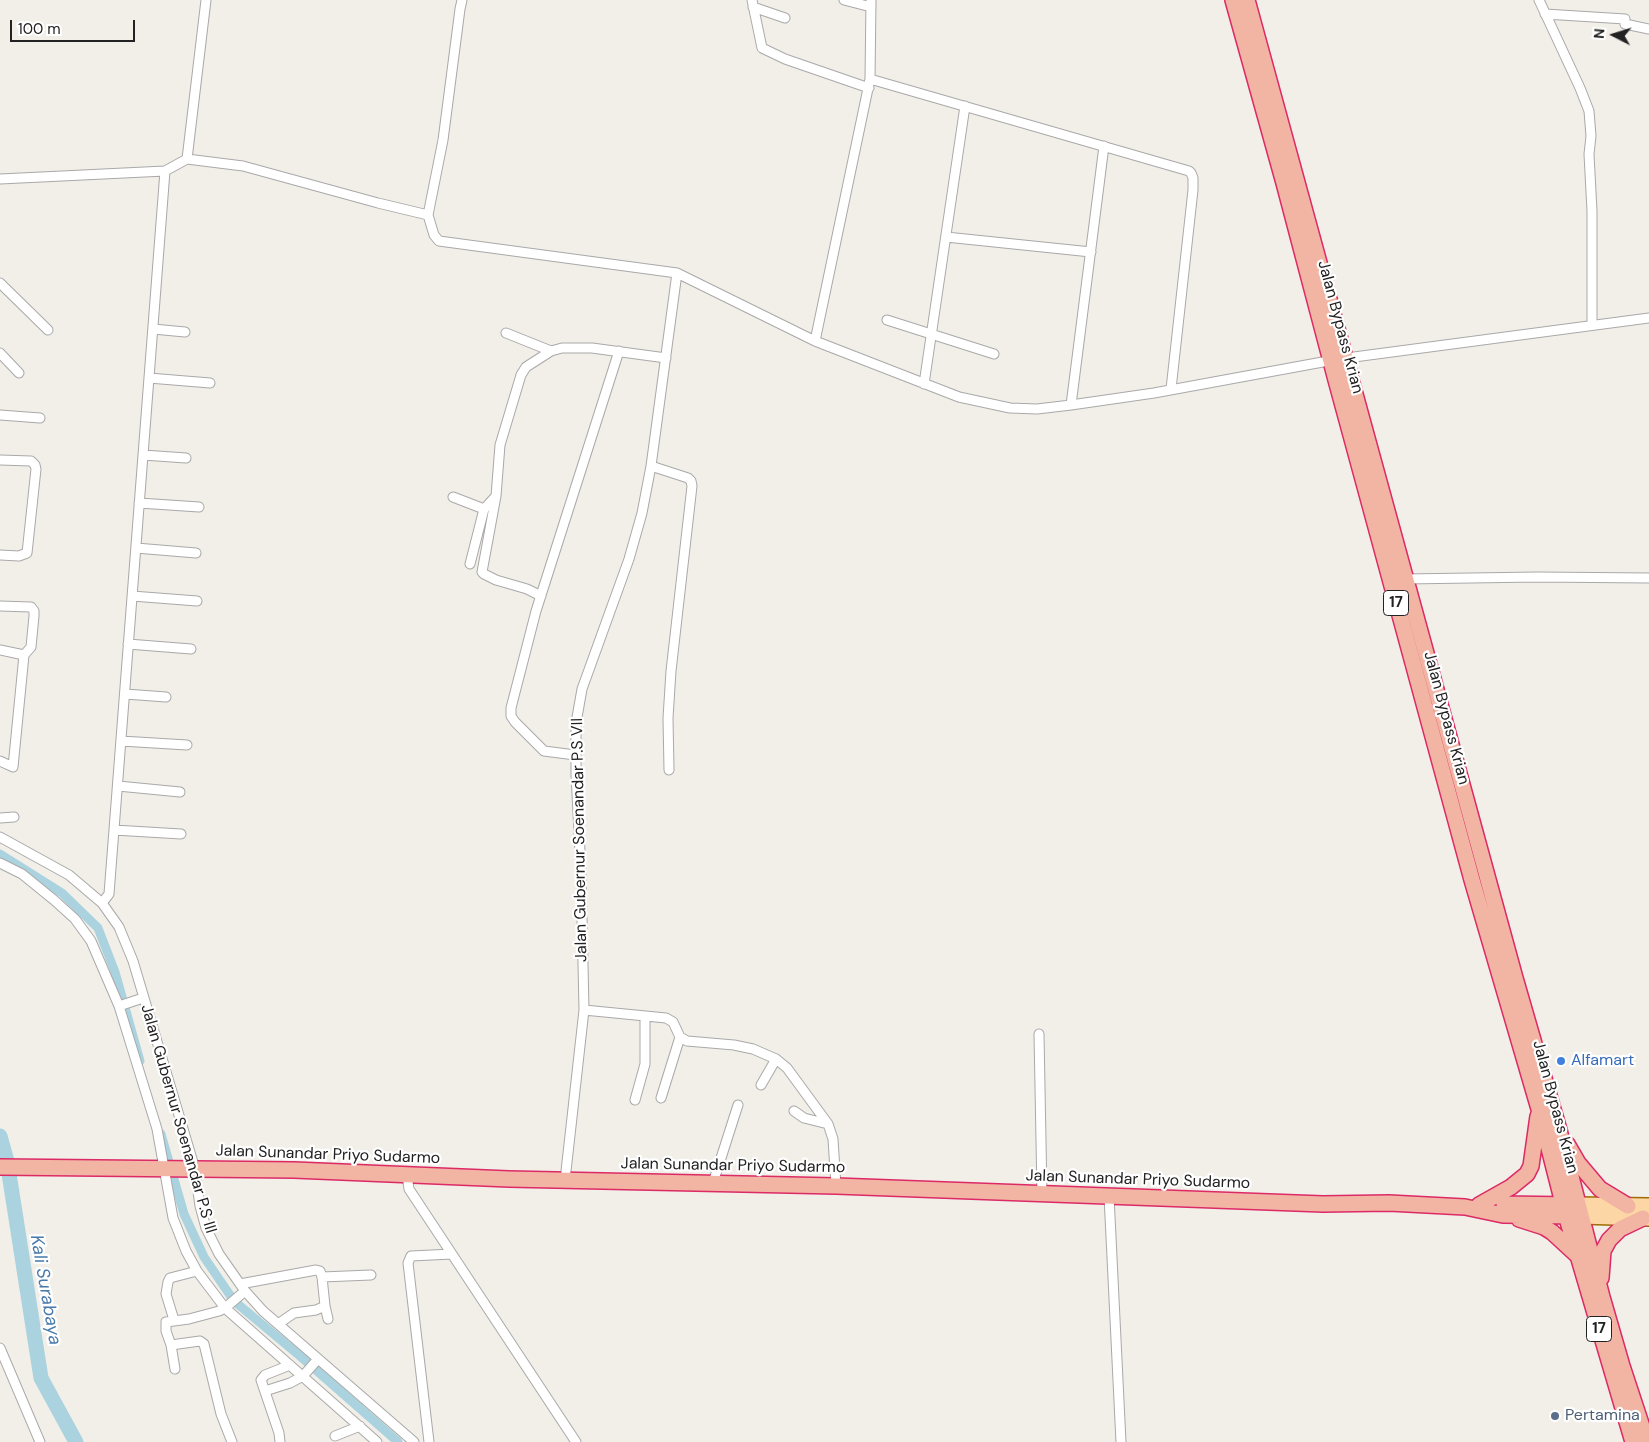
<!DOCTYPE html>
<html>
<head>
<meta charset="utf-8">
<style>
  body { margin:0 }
  #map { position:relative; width:1649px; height:1442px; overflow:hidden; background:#f2efe9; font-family:"DM Sans",sans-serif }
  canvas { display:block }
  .north { position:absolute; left:1589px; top:10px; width:50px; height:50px; -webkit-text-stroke:4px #fff; paint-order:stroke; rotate:275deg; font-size:14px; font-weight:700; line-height:20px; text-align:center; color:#222 }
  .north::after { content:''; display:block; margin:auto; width:18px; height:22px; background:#222; clip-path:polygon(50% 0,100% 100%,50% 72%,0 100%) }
  .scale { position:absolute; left:10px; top:20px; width:125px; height:22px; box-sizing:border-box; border:2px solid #222; border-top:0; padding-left:6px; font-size:15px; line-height:18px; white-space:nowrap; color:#222; -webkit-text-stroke:4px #fff; paint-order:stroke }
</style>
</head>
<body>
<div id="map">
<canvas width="1649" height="1442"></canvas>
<div class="north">N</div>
<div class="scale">100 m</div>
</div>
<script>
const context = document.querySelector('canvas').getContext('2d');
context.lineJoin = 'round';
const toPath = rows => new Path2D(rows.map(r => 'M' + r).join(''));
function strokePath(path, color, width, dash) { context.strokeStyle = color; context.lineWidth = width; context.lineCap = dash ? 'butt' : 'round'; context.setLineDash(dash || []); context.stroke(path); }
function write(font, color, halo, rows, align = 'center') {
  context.font = font + ' "DM Sans",sans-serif'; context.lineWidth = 4.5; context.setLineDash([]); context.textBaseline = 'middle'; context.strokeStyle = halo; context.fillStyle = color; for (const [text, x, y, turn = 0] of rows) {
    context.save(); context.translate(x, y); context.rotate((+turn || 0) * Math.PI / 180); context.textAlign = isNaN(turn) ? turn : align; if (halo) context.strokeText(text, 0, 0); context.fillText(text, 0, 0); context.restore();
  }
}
strokePath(toPath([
  [0,854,62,893,98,928,115,972,140,1061],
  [161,1134,184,1214,204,1257,234,1301,300,1356,398,1442]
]), '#aad3df', 9);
strokePath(toPath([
  [0,1136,7,1161,41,1378,76,1442]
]), '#aad3df', 15);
const minor = toPath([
  [752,0,762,48,785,59,869,88],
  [844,0,871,7],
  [1539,0,1580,88,1589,111,1591,136,1589,154,1592,211,1592,325],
  [753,7,785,18],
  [1545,14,1625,19,1625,24,1649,29],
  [870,79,1189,171,1191,173,1193,178,1193,190,1171,389],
  [187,159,206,0],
  [0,179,165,171,187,159,243,166,378,203,428,215,434,235,439,241,677,273,815,341,959,397,1010,408,1037,409,1071,405,1154,393,1339,359,1649,318],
  [428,215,443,140,460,9,462,0],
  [946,237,1091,252],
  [0,283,48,330],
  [887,320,994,354],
  [153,329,185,332],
  [506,333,551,351],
  [815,341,870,79,871,0],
  [0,353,19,373],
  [149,378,210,383],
  [924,384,965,106],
  [1071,405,1104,146],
  [0,415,40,418],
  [143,455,186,458],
  [0,460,31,461,35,465,36,469,27,553,19,556,0,555],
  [651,466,688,478,691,481,692,486,671,671,668,718,669,770],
  [496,496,482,572,484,574,496,580,527,589,541,596],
  [453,497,484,509],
  [139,503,199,507],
  [136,548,196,553],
  [470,564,484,509,496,496,500,445,521,375,526,367,551,351,562,348,592,348,666,358],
  [1405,579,1537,577,1649,578],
  [132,596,197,601],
  [0,606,31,607,34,611,34,616,31,647,24,655,13,767,0,761],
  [128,644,191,649],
  [0,650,24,655],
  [125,694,166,697],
  [121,741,187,745],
  [575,755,544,751,515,722,511,716,511,708,536,611,619,351],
  [118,786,180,792],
  [0,818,14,817],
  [114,830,181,834],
  [0,837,69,875,102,903,119,927,133,961,195,1169,200,1206,206,1228,219,1254,245,1291,263,1311,414,1442],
  [0,863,22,874,54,900,75,919,91,941,119,1006,157,1129,173,1218,186,1251,197,1271,225,1308,377,1442],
  [102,903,109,894,165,171],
  [119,1006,143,998],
  [584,1010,666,1018,673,1022,680,1037,687,1041,734,1045,753,1049,776,1059,787,1068,828,1124,833,1139,836,1186],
  [1039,1034,1042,1194],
  [761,1085,776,1059],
  [661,1098,680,1037],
  [635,1100,645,1064,645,1017],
  [794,1111,804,1118,828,1124],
  [407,1175,409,1189,576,1442],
  [565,1180,584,1010,581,871,576,775,576,723,582,689,629,559,642,513,651,466,677,273],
  [713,1183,738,1105],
  [1109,1196,1121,1442],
  [322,1277,371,1275],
  [240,1284,316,1270,320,1271,322,1277,325,1306,316,1310,294,1313,278,1324],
  [325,1306,328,1319],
  [174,1320,166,1294,168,1282,170,1278,197,1271],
  [171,1345,200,1341,204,1344,221,1414,232,1442],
  [0,1348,40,1442],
  [175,1369,171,1345,166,1331,166,1322,189,1319,219,1311,225,1308,245,1291],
  [265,1391,290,1383,303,1376,318,1359],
  [335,1436,360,1426],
  [280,1442,279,1433,261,1380,265,1375,290,1365],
  [429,1442,408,1263,411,1256,452,1254]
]);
const primary = toPath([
  [1577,1205,1649,1206],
  [1580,1216,1648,1218]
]);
const trunk = toPath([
  [1233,0,1284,183,1336,380,1472,880,1539,1109,1566,1215,1633,1442],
  [1247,0,1515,978,1559,1130,1602,1297,1622,1366,1647,1442],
  [1567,1144,1578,1163,1600,1189,1628,1206],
  [0,1167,294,1170,509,1179,836,1186,1323,1204,1389,1203,1465,1207,1503,1215,1580,1216],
  [1504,1204,1573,1205],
  [1479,1205,1511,1187,1527,1174,1531,1166,1538,1116],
  [1519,1219,1544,1227,1552,1232,1578,1256],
  [1601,1278,1603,1251,1609,1240,1620,1229,1643,1218]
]);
strokePath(minor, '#a9a9a9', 11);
strokePath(primary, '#a06b00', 18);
strokePath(trunk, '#dc2a67', 18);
strokePath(minor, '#fff', 9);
strokePath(primary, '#fcd6a4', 15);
strokePath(trunk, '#f2b4a3', 15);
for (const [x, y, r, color] of [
  [1561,1061,5,"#3f7fe0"],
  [1555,1416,5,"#5c6f8a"]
]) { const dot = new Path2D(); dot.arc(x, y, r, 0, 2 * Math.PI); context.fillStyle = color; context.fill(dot); strokePath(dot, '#fff', 2); }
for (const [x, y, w] of [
  [1396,603,25],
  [1599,1329,25]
]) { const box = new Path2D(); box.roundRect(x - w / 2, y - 12.5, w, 25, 4); context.fillStyle = '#fff'; context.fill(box); strokePath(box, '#222', 1); }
write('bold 15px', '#222', null, [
  ["17",1396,603],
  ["17",1599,1329]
]);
write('16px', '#222', '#fff', [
  ["Jalan Bypass Krian",1340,327,75],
  ["Jalan Bypass Krian",1446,718,75],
  ["Jalan Gubernur Soenandar P.S VII",580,840,-91],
  ["Jalan Bypass Krian",1555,1107,75],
  ["Jalan Gubernur Soenandar P.S III",178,1119,74],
  ["Jalan Sunandar Priyo Sudarmo",328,1155,2],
  ["Jalan Sunandar Priyo Sudarmo",733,1166,1],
  ["Jalan Sunandar Priyo Sudarmo",1138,1180,2]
]);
write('16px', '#366cbe', '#fff', [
  ["Alfamart",1571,1061]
], 'left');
write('16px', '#4e5e75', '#fff', [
  ["Pertamina",1565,1416]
], 'left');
write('italic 18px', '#4a7aab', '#fff', [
  ["Kali Surabaya",45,1290,80]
]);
</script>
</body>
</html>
